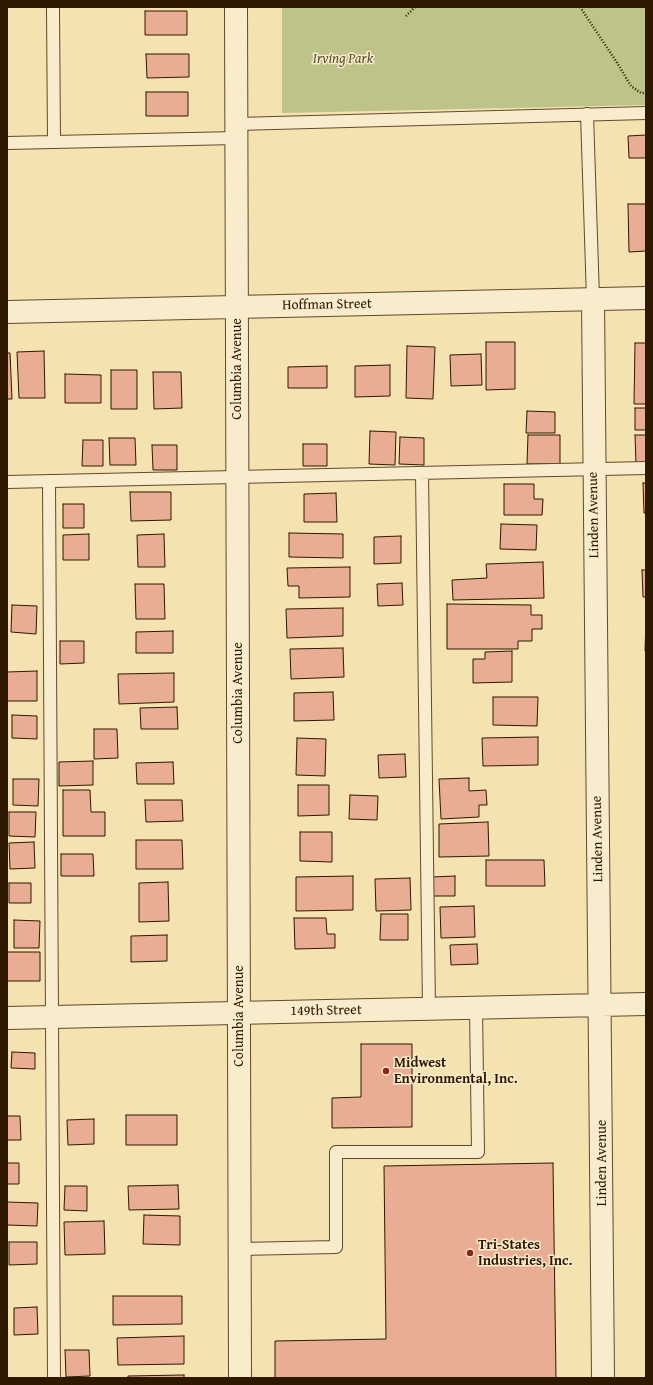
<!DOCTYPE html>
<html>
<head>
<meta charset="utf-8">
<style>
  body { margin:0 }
  #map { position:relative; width:653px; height:1385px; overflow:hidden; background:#f5e2b1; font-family:"Gentium Book Plus",serif }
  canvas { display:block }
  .frame { position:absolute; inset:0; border:8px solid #2f1800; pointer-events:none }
</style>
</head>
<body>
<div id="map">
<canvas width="653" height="1385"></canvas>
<div class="frame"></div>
</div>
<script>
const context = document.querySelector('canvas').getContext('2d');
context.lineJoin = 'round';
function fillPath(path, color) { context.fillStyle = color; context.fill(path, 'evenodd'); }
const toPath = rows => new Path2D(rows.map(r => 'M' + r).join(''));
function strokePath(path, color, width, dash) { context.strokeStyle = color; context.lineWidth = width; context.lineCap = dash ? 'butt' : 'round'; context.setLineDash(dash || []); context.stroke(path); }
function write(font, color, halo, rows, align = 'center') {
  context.font = font + ' "Gentium Book Plus",serif'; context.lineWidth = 3; context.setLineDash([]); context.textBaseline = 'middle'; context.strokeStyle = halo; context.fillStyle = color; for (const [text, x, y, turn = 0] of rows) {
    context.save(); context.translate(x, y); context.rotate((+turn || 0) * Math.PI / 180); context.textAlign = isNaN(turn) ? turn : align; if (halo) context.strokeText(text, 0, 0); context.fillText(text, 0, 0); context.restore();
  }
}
fillPath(toPath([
  [282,7,646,7,646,105,282,113]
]), '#bec38a');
const building = toPath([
  [145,11,187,11,187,35,145,35,145,11],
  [146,54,189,54,189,77,147,78,146,54],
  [146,92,188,92,188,116,146,116,146,92],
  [646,135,646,158,629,158,628,136,646,135],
  [628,204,646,204,646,251,629,252,628,204],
  [486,342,515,342,515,389,486,390,486,342],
  [635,343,646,343,646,404,634,404,635,343],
  [407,346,435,347,433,399,406,398,407,346],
  [44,351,45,398,19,398,17,352,44,351],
  [7,353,10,353,12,399,7,399,7,353],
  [481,354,482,385,451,386,450,355,481,354],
  [390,365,390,396,355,397,355,366,390,365],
  [327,366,327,388,288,388,288,367,327,366],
  [111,370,137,370,137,409,111,409,111,370],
  [153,372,181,372,182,408,154,409,153,372],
  [65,374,101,375,101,403,65,403,65,374],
  [635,408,646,408,646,430,635,430,635,408],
  [527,411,555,412,555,433,526,433,527,411],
  [370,431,396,432,395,465,369,464,370,431],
  [528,435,560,435,560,464,527,464,528,435],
  [635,435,646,435,646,464,636,464,635,435],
  [400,437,424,438,424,465,399,464,400,437],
  [109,438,135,438,136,465,110,465,109,438],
  [83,440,103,440,103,466,82,466,83,440],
  [303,444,327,444,327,466,303,466,303,444],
  [152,445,177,445,177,470,153,470,152,445],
  [643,483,646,483,646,513,644,513,643,483],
  [504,484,534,484,534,499,543,499,542,515,504,515,504,484],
  [130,492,171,492,171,520,131,521,130,492],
  [336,493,337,522,304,522,304,494,336,493],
  [63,504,84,504,84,528,63,528,63,504],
  [501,524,537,525,536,550,500,549,501,524],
  [289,533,343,534,343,558,289,557,289,533],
  [89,534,89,560,63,560,63,535,89,534],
  [164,534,165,567,138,567,137,535,164,534],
  [401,536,401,563,374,564,374,537,401,536],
  [543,562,544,598,453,600,452,580,487,578,486,564,543,562],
  [350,567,350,597,299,598,299,586,288,586,287,568,350,567],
  [642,570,646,570,646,597,643,597,642,570],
  [402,583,403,605,378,606,377,584,402,583],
  [135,584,164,584,165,619,136,619,135,584],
  [447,604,531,605,531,615,542,615,542,629,532,629,532,641,518,641,518,649,447,649,447,604],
  [12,605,37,606,36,634,11,632,12,605],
  [343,608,343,636,287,638,286,609,343,608],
  [646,621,646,651,645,651,646,621],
  [173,631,173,653,136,653,136,632,173,631],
  [60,641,84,641,84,663,60,664,60,641],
  [343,648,344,677,291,679,290,649,343,648],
  [512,651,512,682,473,683,473,659,485,659,485,652,512,651],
  [37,671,37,701,7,701,7,672,37,671],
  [174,673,174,702,119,704,118,674,174,673],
  [333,692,334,720,294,721,294,693,333,692],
  [493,697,538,697,537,726,493,725,493,697],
  [177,707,178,729,141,729,140,708,177,707],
  [12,715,37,716,37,739,12,738,12,715],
  [94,729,117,729,118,758,94,759,94,729],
  [538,737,538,765,483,766,482,738,538,737],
  [297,738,326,739,325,776,296,775,297,738],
  [405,754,406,777,379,778,378,755,405,754],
  [93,761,93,785,59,786,59,762,93,761],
  [173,762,174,784,137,784,136,763,173,762],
  [469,778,469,791,486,790,487,805,479,805,479,817,441,819,439,779,469,778],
  [13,779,39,779,38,806,13,805,13,779],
  [298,785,329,785,329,815,298,816,298,785],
  [63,790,90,790,91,812,105,812,105,836,63,836,63,790],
  [350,795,378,796,377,820,349,819,350,795],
  [145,800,182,800,183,821,146,822,145,800],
  [9,812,36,812,35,837,9,836,9,812],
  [488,822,489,856,439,857,439,824,488,822],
  [300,832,332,832,332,862,300,861,300,832],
  [136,840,182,840,183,869,136,869,136,840],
  [34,842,35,868,10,869,9,843,34,842],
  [61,854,93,854,94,876,61,876,61,854],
  [486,860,544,860,545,886,486,886,486,860],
  [353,876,353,910,296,911,296,877,353,876],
  [455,876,455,896,433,896,432,877,455,876],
  [410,878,411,910,376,911,375,879,410,878],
  [168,882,169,921,139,922,139,883,168,882],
  [9,883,31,883,31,903,9,903,9,883],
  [474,906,475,937,441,938,440,907,474,906],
  [381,914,408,914,408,940,380,940,381,914],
  [294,918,326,918,327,934,335,934,335,948,295,949,294,918],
  [14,920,40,921,39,948,14,948,14,920],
  [167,935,167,961,131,962,131,936,167,935],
  [477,944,478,964,451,965,450,945,477,944],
  [7,952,40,952,40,981,7,981,7,952],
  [361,1044,412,1044,412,1127,332,1128,332,1098,361,1097,361,1044],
  [12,1052,35,1053,35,1069,11,1068,12,1052],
  [126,1115,177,1115,177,1145,126,1145,126,1115],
  [7,1116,20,1116,21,1140,7,1140,7,1116],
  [94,1119,94,1144,68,1145,67,1120,94,1119],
  [7,1163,19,1163,19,1184,7,1184,7,1163],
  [553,1163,556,1378,275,1378,275,1341,386,1339,384,1166,553,1163],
  [178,1185,179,1209,129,1210,128,1186,178,1185],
  [65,1186,87,1186,87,1211,64,1210,65,1186],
  [7,1202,38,1203,37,1226,7,1225,7,1202],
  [144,1215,180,1216,180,1245,143,1244,144,1215],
  [104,1221,105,1254,65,1255,64,1222,104,1221],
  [9,1242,37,1242,37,1264,9,1265,9,1242],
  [113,1296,182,1296,182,1324,113,1325,113,1296],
  [37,1307,38,1334,14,1335,14,1308,37,1307],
  [184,1336,184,1364,118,1365,117,1338,184,1336],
  [65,1350,89,1350,90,1376,66,1377,65,1350],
  [184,1375,184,1378,128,1378,128,1376,184,1375]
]);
fillPath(building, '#e8ad93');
strokePath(building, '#2f1800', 1);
const service = toPath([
  [53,7,54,142],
  [587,114,593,299],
  [237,124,646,113],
  [7,143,237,138],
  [422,473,429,1009],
  [49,481,54,1378],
  [7,482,646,468],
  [239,1249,336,1247,336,1152,478,1152,476,1008]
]);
const minor = toPath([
  [593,299,603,1378],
  [7,1018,646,1004]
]);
const tertiary = toPath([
  [236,7,240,1378],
  [7,312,646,298]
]);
strokePath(service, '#604a2c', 14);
strokePath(minor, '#604a2c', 24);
strokePath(tertiary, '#604a2c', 24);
strokePath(toPath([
  [580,7,616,61,631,86,641,93,644,93],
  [406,16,415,7]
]), '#2f1800', 2.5, [1, 2]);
strokePath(service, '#f8eccc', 12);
strokePath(minor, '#f8eccc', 22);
strokePath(tertiary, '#f8eccc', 22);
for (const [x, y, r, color] of [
  [386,1071,4,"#8f2418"],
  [470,1253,4,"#8f2418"]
]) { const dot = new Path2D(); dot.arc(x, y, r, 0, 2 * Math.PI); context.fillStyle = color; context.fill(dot); strokePath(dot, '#f8eccc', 1.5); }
write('italic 14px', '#5a4b29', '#f8eccc', [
  ["Irving Park",343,59]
]);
write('14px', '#2f1800', '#f8eccc', [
  ["Hoffman Street",327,305,-1],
  ["Columbia Avenue",237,369,-90],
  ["Linden Avenue",594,515,-91],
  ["Columbia Avenue",238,693,-90],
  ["Linden Avenue",598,839,-91],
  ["149th Street",326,1011,-1],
  ["Columbia Avenue",239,1016,-90],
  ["Linden Avenue",602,1163,-90]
]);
write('bold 14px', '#2f1800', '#f8eccc', [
  ["Midwest",394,1063],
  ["Environmental, Inc.",394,1079],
  ["Tri-States",478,1245],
  ["Industries, Inc.",478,1261]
], 'left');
</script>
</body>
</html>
